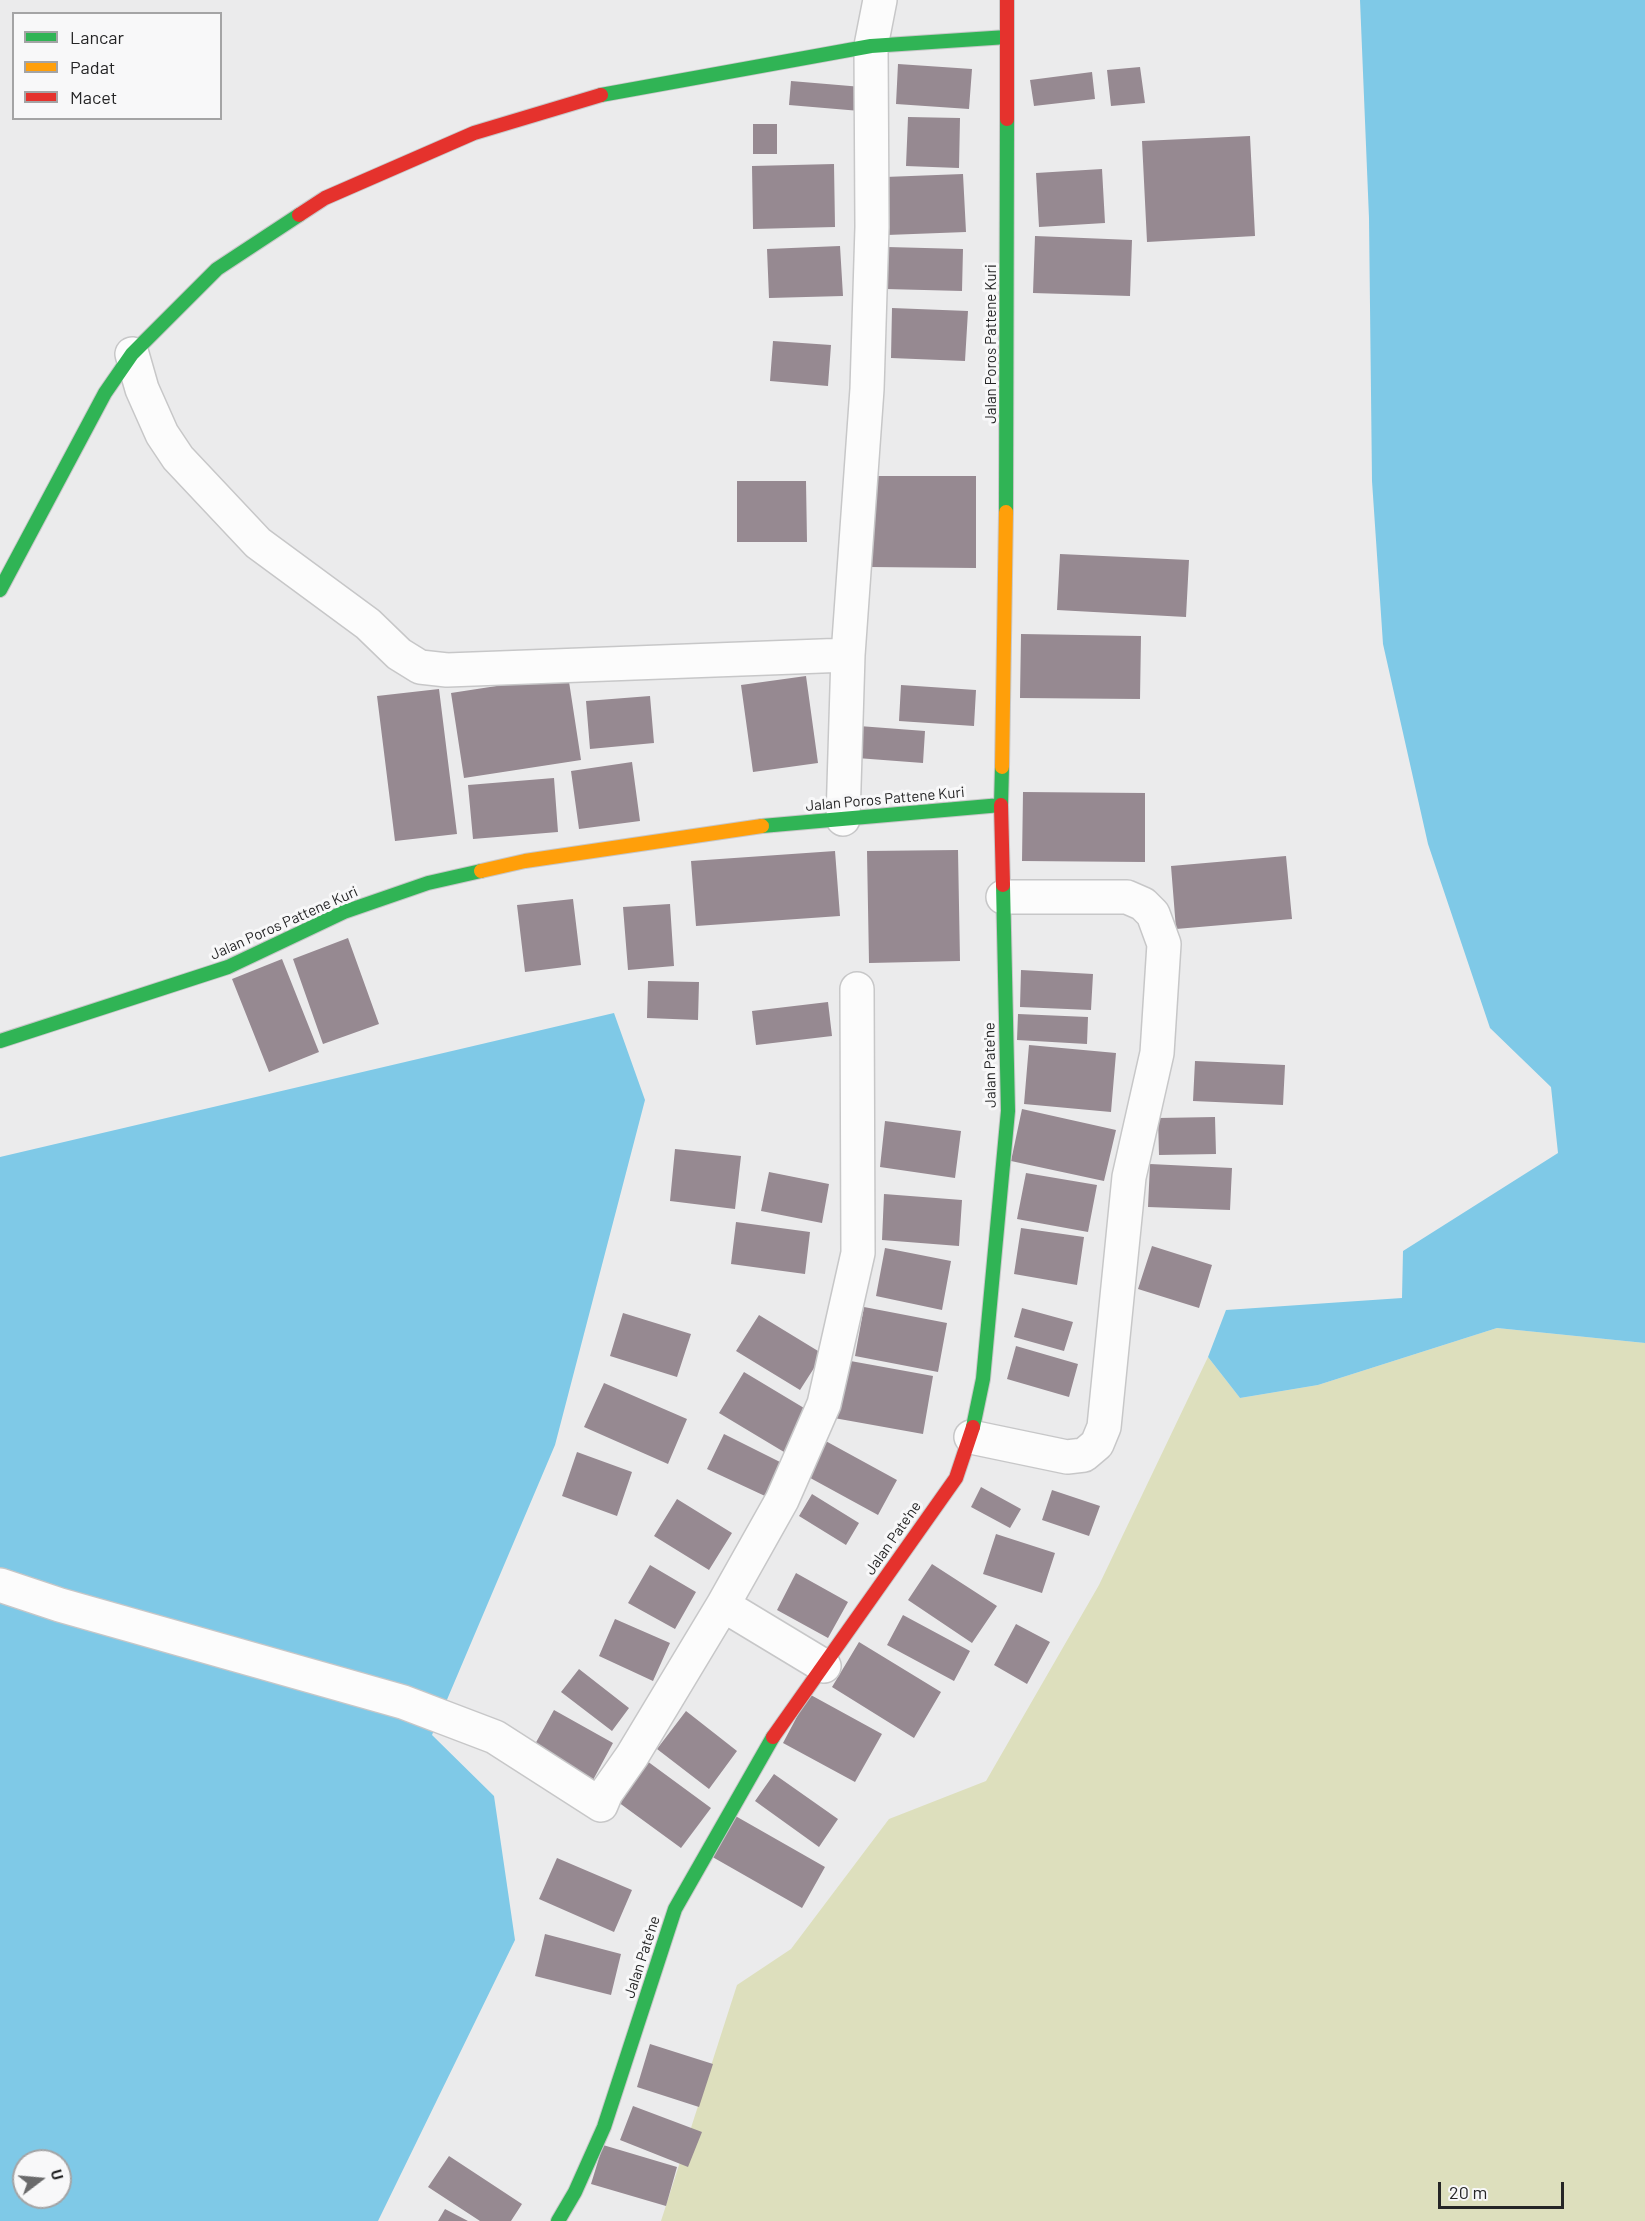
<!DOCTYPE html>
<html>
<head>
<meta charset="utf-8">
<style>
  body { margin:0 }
  #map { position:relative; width:1645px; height:2221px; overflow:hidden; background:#ebebec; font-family:Barlow,sans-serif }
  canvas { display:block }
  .legend { position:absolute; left:12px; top:12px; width:210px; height:108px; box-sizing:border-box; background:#f8f8f9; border:2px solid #a4a4a5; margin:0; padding:8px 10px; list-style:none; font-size:18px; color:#252526 }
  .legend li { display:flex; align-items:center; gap:12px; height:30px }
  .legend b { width:30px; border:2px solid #a4a4a5 }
  .north { position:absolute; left:12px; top:2149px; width:60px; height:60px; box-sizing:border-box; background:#f8f8f9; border:2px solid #a4a4a5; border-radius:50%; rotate:74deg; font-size:16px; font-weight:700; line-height:24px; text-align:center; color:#252526 }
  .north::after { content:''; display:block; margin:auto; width:21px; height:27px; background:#6a6a6b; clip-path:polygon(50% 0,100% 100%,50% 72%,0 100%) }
  .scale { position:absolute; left:1438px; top:2182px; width:126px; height:27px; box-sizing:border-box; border:3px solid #252526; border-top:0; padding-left:8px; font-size:18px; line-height:21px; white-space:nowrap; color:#252526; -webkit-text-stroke:4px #f8f8f9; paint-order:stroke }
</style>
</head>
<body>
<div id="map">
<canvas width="1645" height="2221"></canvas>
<ul class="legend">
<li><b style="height:8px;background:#30b455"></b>Lancar</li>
<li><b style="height:8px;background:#ff9f0a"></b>Padat</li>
<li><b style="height:8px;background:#e5322d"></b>Macet</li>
</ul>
<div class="north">U</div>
<div class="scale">20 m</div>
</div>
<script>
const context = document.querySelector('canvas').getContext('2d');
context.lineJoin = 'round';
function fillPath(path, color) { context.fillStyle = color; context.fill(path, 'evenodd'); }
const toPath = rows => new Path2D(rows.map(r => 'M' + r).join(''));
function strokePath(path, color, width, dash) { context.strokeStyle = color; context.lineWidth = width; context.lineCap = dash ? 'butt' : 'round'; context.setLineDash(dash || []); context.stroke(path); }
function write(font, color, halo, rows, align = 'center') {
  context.font = font + ' Barlow,sans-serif'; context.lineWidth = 6; context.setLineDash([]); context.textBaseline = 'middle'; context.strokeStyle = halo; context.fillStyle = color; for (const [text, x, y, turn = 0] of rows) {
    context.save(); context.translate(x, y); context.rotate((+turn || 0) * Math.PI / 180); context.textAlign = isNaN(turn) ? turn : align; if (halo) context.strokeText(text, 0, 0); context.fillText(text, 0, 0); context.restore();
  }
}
fillPath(toPath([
  [1497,1328,1645,1343,1645,2221,661,2221,737,1985,791,1949,889,1819,986,1781,1099,1585,1208,1357,1240,1398,1318,1385]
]), '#dddfbd');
fillPath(toPath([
  [1360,0,1645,0,1645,1343,1497,1328,1318,1385,1240,1398,1208,1357,1226,1310,1402,1298,1403,1251,1558,1153,1551,1087,1490,1028,1428,844,1383,644,1372,481,1369,218],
  [614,1013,645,1100,555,1445,432,1735,494,1796,515,1940,378,2221,0,2221,0,1157],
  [24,2161,60,2161,60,2197,24,2197]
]), '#7fc9e7');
fillPath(toPath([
  [898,64,972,69,969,109,896,104],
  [1140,67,1145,103,1111,106,1107,70],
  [1092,72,1095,99,1034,106,1030,80],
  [791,81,862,87,860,111,789,105],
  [908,117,960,118,959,168,906,166],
  [753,124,777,124,777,154,753,154],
  [1250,136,1255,236,1147,242,1142,141],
  [834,164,835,227,753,229,752,166],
  [1102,169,1105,223,1039,227,1036,173],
  [963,174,966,232,887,235,885,177],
  [1035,236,1132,240,1130,296,1033,293],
  [840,246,843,296,769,298,767,249],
  [887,247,963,249,962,291,886,289],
  [892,308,968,311,965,361,891,358],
  [773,341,831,345,828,386,770,381],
  [870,476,976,476,976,568,870,567],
  [737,481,806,481,807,542,737,542],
  [1060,554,1189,560,1186,617,1057,610],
  [1021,634,1141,636,1140,699,1020,698],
  [568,675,581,760,464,778,451,693],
  [806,676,818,763,753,772,741,685],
  [901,685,976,690,974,726,899,721],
  [439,689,457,834,395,841,377,696],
  [650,696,654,743,590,749,586,701],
  [859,726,925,731,923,763,857,758],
  [632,762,640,821,579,829,571,771],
  [554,778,558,832,473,839,468,785],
  [1023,792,1145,793,1145,862,1022,861],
  [958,850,960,961,869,963,867,851],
  [835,851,840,916,696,926,691,861],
  [1286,856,1292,919,1176,929,1171,866],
  [573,899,581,965,525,972,517,905],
  [670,904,674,966,628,970,623,907],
  [348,938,379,1024,323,1044,293,959],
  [282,959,319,1052,269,1072,232,979],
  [1021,970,1093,974,1091,1010,1020,1007],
  [648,981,699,982,698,1020,647,1018],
  [828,1002,832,1036,756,1045,752,1011],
  [1018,1014,1088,1017,1087,1044,1017,1040],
  [1029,1045,1116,1053,1111,1112,1024,1104],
  [1195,1061,1285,1065,1283,1105,1193,1101],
  [1022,1109,1116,1130,1104,1181,1011,1161],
  [1215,1117,1216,1154,1159,1155,1158,1118],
  [885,1121,961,1131,955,1178,880,1167],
  [675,1149,741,1156,735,1209,670,1201],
  [1150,1164,1232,1168,1230,1210,1148,1207],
  [769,1172,829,1184,822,1223,761,1211],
  [1026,1173,1097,1185,1088,1232,1017,1219],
  [884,1194,962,1200,959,1246,882,1240],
  [736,1222,810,1232,805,1274,731,1264],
  [1021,1228,1084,1237,1077,1285,1014,1274],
  [1152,1246,1212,1265,1199,1308,1138,1289],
  [885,1248,951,1261,942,1310,876,1296],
  [864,1307,947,1323,938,1372,855,1356],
  [1022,1308,1073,1322,1064,1351,1014,1337],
  [623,1313,691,1334,677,1377,610,1356],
  [759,1315,823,1354,800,1390,736,1351],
  [1016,1346,1078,1364,1069,1397,1007,1379],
  [845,1360,933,1376,923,1434,834,1418],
  [744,1372,809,1411,784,1452,719,1413],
  [604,1383,687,1419,668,1464,584,1427],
  [724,1434,780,1462,765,1496,707,1469],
  [822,1439,897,1480,878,1515,803,1474],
  [577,1452,632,1472,617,1516,562,1496],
  [981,1487,1021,1509,1010,1528,971,1507],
  [1052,1490,1100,1506,1089,1536,1042,1520],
  [812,1494,859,1523,846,1545,799,1516],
  [677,1499,732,1533,709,1570,654,1536],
  [996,1534,1055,1553,1042,1593,983,1574],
  [932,1564,997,1606,972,1643,908,1600],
  [650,1565,696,1592,675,1629,628,1603],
  [796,1573,848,1602,828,1638,777,1610],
  [903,1615,970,1651,954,1681,887,1645],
  [615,1619,670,1643,653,1681,599,1656],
  [1016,1624,1050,1642,1027,1684,994,1665],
  [859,1642,941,1692,914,1738,832,1687],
  [579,1669,629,1708,612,1731,561,1692],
  [809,1694,882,1734,855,1782,783,1743],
  [554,1710,613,1743,593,1780,534,1746],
  [686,1711,737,1751,709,1789,657,1749],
  [647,1761,711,1808,681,1848,618,1802],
  [774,1774,838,1819,819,1847,755,1801],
  [732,1814,825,1867,802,1908,709,1855],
  [557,1858,632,1890,614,1932,539,1899],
  [545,1934,621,1954,611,1995,535,1976],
  [650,2044,713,2064,699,2107,637,2087],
  [633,2106,702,2132,688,2167,620,2140],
  [603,2145,677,2167,666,2206,591,2184],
  [449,2156,522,2204,511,2221,480,2221,428,2187],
  [445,2209,468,2221,438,2221]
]), '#968991');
const street = toPath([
  [132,354,142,389,162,434,178,458,258,543,368,624,399,654,420,667,447,670,848,655],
  [843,819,848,655,867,389,872,227,871,46,880,0],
  [971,1437,1067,1457,1084,1455,1097,1444,1104,1427,1129,1177,1157,1053,1164,944,1153,914,1143,904,1127,897,1003,897],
  [0,1585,60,1605,403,1702,495,1737,601,1805,606,1793,632,1756,723,1605,824,1666],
  [723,1605,782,1500,824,1404,858,1253,857,989]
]);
const fast = toPath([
  [601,95,871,46,1007,37],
  [1006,512,1007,119],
  [0,590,105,393,132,354,217,269,299,215],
  [762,826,1001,805,1002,767],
  [0,1041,228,967,344,912,428,883,481,871],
  [973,1427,983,1379,1008,1111,1003,885],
  [558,2221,575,2192,604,2127,675,1909,773,1737]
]);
const slow = toPath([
  [1002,767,1006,512],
  [481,871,525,861,762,826]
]);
const jam = toPath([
  [1007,0,1007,119],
  [299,215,325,198,474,133,601,95],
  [1001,805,1003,885],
  [773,1737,956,1478,973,1427]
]);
strokePath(street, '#c7c7c8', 36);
strokePath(fast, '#c7c7c8', 16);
strokePath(slow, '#c7c7c8', 16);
strokePath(jam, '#c7c7c8', 16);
strokePath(street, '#fcfcfc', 33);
strokePath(fast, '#30b455', 14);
strokePath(slow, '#ff9f0a', 14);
strokePath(jam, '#e5322d', 14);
write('15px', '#252526', '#f8f8f9', [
  ["Jalan Poros Pattene Kuri",991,344,-90],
  ["Jalan Poros Pattene Kuri",885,799,-5],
  ["Jalan Poros Pattene Kuri",284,923,-24],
  ["Jalan Pate'ne",990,1065,-91],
  ["Jalan Pate'ne",893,1538,-55],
  ["Jalan Pate'ne",642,1957,-72]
]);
</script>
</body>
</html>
